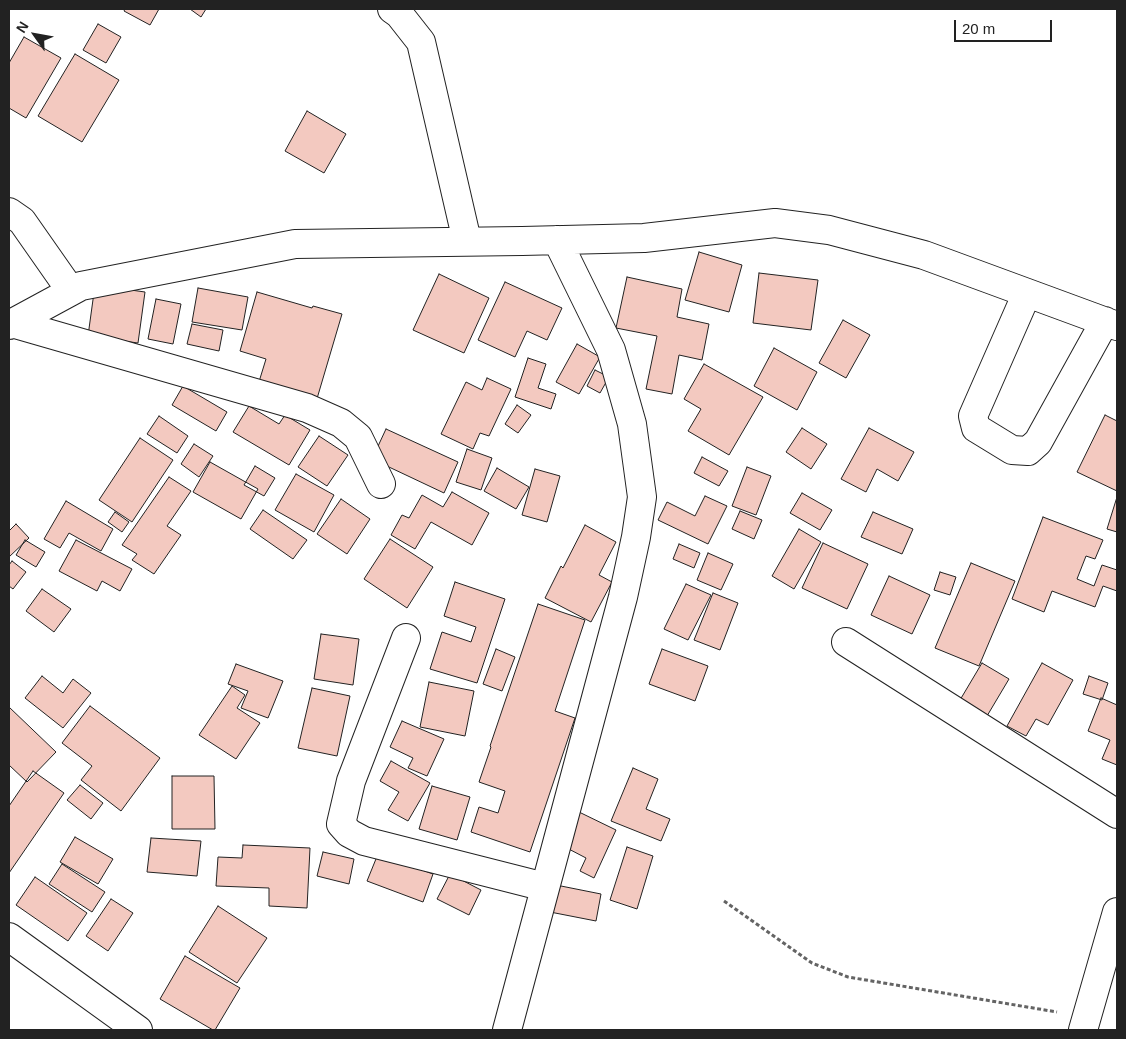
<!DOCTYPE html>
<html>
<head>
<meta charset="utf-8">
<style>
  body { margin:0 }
  #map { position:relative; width:1126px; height:1039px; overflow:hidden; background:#fff; font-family:Helvetica,sans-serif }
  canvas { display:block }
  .frame { position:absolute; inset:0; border:10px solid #222; pointer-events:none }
  .north { position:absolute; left:10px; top:10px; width:50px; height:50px; -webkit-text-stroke:4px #fff; paint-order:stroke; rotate:302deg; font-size:14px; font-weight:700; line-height:20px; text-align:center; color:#222 }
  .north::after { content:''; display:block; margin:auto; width:18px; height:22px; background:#222; clip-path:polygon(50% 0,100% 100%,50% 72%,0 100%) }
  .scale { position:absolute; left:954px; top:20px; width:98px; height:22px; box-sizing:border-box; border:2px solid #222; border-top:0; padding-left:6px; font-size:15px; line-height:18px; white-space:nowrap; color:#222; -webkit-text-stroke:4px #fff; paint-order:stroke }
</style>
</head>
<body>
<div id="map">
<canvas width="1126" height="1039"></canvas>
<div class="frame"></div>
<div class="north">N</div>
<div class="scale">20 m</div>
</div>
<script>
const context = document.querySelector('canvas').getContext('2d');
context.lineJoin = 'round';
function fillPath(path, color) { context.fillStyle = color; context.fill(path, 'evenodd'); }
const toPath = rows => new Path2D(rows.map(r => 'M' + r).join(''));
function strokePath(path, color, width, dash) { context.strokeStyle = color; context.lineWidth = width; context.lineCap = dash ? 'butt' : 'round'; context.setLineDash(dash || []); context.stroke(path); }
const building = toPath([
  [125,9,159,9,150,25,124,11,125,9],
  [190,9,206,9,201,17,190,9],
  [98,24,121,37,106,63,83,50,98,24],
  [24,37,61,58,26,118,9,108,9,63,24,37],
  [75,54,119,80,82,142,38,116,75,54],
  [307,111,346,134,324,173,285,151,307,111],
  [699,252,742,265,729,312,685,300,699,252],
  [759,273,818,280,811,330,753,323,759,273],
  [439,274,489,298,464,353,413,330,439,274],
  [627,277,682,289,677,317,709,324,702,360,679,355,672,394,646,389,657,336,616,328,627,277],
  [505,282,562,308,547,340,527,331,515,357,478,340,505,282],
  [95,285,145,292,138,343,88,336,95,285],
  [198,288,248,297,242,330,192,322,198,288],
  [257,292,312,308,313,306,342,314,316,402,258,385,266,359,240,351,257,292],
  [156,299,181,304,173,344,148,339,156,299],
  [843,320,870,335,846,378,819,363,843,320],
  [192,324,223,330,219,351,187,344,192,324],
  [577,344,600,357,579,394,556,382,577,344],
  [774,348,817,372,797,410,754,386,774,348],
  [528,358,546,364,538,388,556,394,551,409,515,397,528,358],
  [704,364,763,397,729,455,688,431,701,409,684,399,704,364],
  [595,370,609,377,600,393,587,386,595,370],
  [487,378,511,389,489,436,480,433,473,449,441,434,466,382,482,390,487,378],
  [183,386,227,412,216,431,172,405,183,386],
  [517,405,531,415,518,433,505,424,517,405],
  [249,406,279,424,285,415,310,430,289,465,233,432,249,406],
  [1105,415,1117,421,1117,491,1077,472,1105,415],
  [159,416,188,436,177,453,147,434,159,416],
  [802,428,827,444,811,469,786,452,802,428],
  [869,428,914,452,898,481,877,469,866,492,841,479,869,428],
  [386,429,458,462,444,493,372,459,386,429],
  [319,436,348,455,327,486,298,467,319,436],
  [140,438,173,460,132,522,99,500,140,438],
  [194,444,213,456,199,477,181,464,194,444],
  [467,449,492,458,481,490,456,482,467,449],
  [702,457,728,471,719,486,694,473,702,457],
  [210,462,258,489,241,519,193,492,210,462],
  [255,466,275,478,264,496,244,485,255,466],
  [747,467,771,476,756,515,732,506,747,467],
  [497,468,529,487,516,509,484,491,497,468],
  [535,469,560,476,547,522,522,515,535,469],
  [296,474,334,495,314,532,275,510,296,474],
  [169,477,191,491,167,526,181,535,154,574,132,560,137,554,122,545,169,477],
  [452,492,489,513,472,545,431,522,415,549,391,535,402,515,409,518,422,495,443,507,452,492],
  [802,493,832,510,820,530,790,513,802,493],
  [705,496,727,506,708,544,658,520,667,502,695,516,705,496],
  [1117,497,1117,532,1107,529,1117,497],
  [341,499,370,519,347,554,317,534,341,499],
  [66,501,113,529,101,551,69,533,60,548,44,539,66,501],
  [263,510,307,540,293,559,250,529,263,510],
  [740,511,762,520,754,539,732,529,740,511],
  [115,512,129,522,122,532,108,522,115,512],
  [873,512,913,529,902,554,861,537,873,512],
  [1043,517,1103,540,1095,559,1086,556,1077,579,1094,586,1102,565,1117,570,1117,591,1103,586,1095,607,1052,591,1044,612,1012,599,1043,517],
  [16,524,29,538,9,557,9,531,16,524],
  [585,525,616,542,599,575,612,582,591,622,545,598,561,566,563,568,585,525],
  [799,529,821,542,794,589,772,576,799,529],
  [390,539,433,567,407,608,364,579,390,539],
  [25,540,45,552,36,567,16,555,25,540],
  [76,540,132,569,120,591,102,581,97,591,59,571,76,540],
  [823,543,868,564,847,609,802,588,823,543],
  [679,544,700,553,694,568,673,559,679,544],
  [708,553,733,564,721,590,697,580,708,553],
  [12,561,26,572,13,589,9,586,9,565,12,561],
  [971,563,1015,581,979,666,935,648,971,563],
  [940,572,956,577,950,595,934,590,940,572],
  [889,576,930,595,912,634,871,615,889,576],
  [455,582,505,599,477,683,430,669,442,632,471,642,476,627,444,616,455,582],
  [686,584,711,595,688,640,664,629,686,584],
  [42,589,71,609,54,632,26,611,42,589],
  [713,593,738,603,720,650,694,640,713,593],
  [538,604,585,620,555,711,575,718,530,852,471,832,479,807,498,813,505,791,479,782,491,747,490,746,538,604],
  [321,634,359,639,353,685,314,679,321,634],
  [496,649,515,657,502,691,483,684,496,649],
  [662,649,708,666,695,701,649,684,662,649],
  [982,663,1009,679,987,716,960,700,982,663],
  [1042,663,1073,680,1048,725,1036,719,1026,736,1007,726,1042,663],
  [236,664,283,681,268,718,241,708,248,691,228,684,236,664],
  [42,676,63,693,73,679,91,693,63,728,25,698,42,676],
  [1089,676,1108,683,1102,700,1083,694,1089,676],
  [429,682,474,691,465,736,420,727,429,682],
  [232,686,245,695,237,708,260,723,236,759,199,735,232,686],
  [312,688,350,696,337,756,298,748,312,688],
  [1101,698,1117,705,1117,765,1102,759,1110,740,1088,731,1101,698],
  [90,706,160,758,121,811,81,780,92,766,62,743,90,706],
  [9,707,56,752,27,782,9,765,9,707],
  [402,721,444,739,427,776,408,768,413,758,390,747,402,721],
  [391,761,430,783,408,821,388,810,399,792,380,781,391,761],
  [633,768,658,779,646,809,670,819,661,841,611,821,633,768],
  [33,771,64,793,9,873,9,806,33,771],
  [172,776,214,776,215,829,172,829,172,776],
  [80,785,103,803,91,819,67,800,80,785],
  [432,786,470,797,457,840,419,829,432,786],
  [579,812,616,830,594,878,580,871,586,858,563,846,579,812],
  [75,837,113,859,98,884,60,862,75,837],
  [151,838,201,841,197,876,147,872,151,838],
  [243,845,310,848,307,908,269,906,269,888,216,886,218,857,242,858,243,845],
  [627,847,653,856,637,909,610,900,627,847],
  [323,852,354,859,349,884,317,876,323,852],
  [378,854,433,874,423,902,367,881,378,854],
  [62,864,105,892,92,912,49,884,62,864],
  [450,874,481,890,469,915,437,899,450,874],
  [35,877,87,913,68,941,16,905,35,877],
  [556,885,601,894,596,921,550,912,556,885],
  [111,899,133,913,108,951,86,936,111,899],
  [218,906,267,938,237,983,189,952,218,906],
  [185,956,240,988,215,1030,213,1030,160,999,185,956]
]);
fillPath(building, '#f3c9c0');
strokePath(building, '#222', 1);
const minor = toPath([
  [392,9,399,14,421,42,467,241],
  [9,212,22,221,71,291],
  [1027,293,973,416,976,428,1012,450,1028,451,1038,442,1105,321],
  [12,323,307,408,341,423,358,437,381,484],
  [9,325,81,286,295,244,522,241,644,238,775,223,829,230,924,255,1117,326],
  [406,638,351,781,341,824,349,833,364,841,545,887],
  [846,642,1117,814],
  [507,1030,623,597,636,537,642,497,632,424,611,350,557,240],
  [1083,1030,1117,912]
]);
const secondary = toPath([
  [9,937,138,1030]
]);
strokePath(minor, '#222', 30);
strokePath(secondary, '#222', 30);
strokePath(toPath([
  [724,901,812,963,848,977,1057,1012]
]), '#646464', 3, [4, 2.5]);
strokePath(minor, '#fff', 28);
strokePath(secondary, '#fff', 28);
</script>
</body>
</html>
